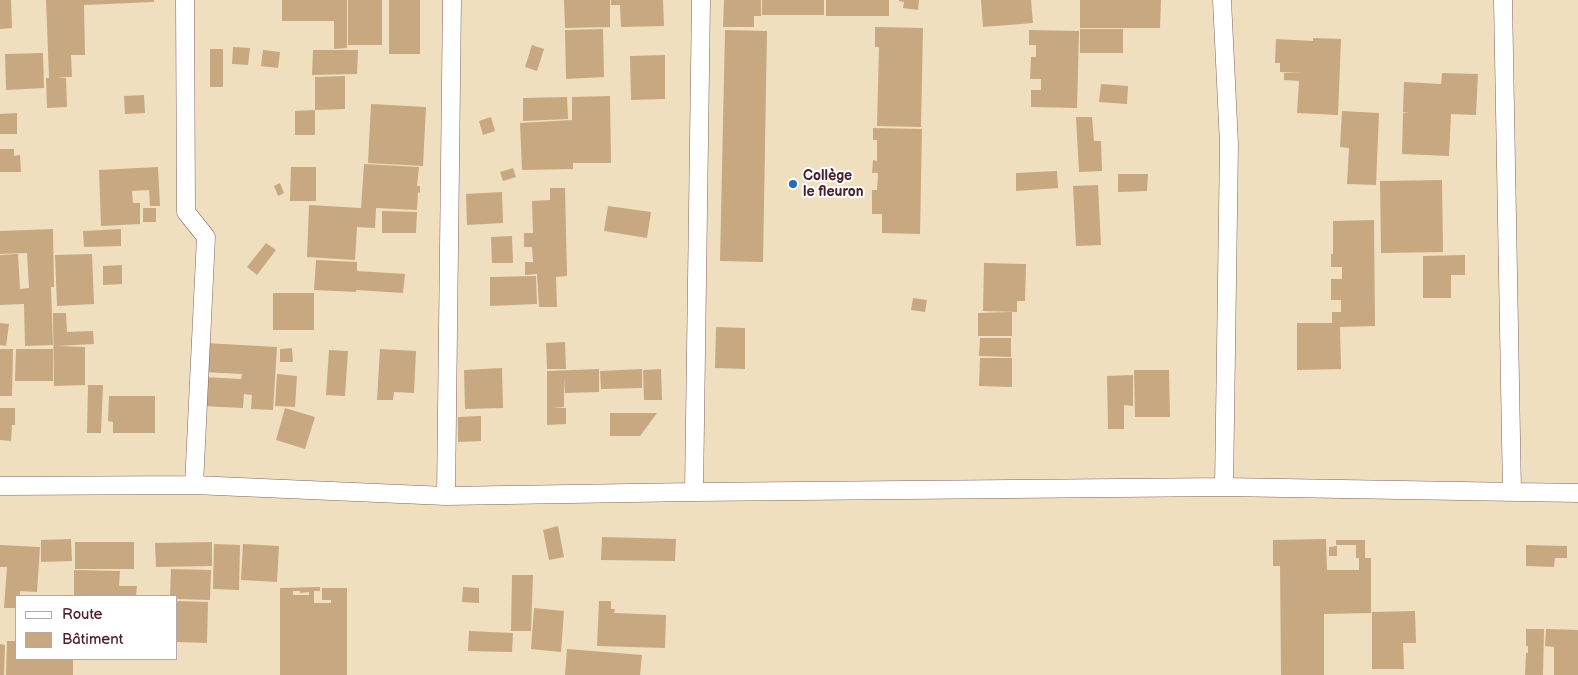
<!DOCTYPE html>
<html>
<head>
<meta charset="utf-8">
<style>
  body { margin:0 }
  #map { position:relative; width:1578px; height:675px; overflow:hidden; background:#efdfbf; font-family:"Balsamiq Sans",sans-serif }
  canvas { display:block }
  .legend { position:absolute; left:15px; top:595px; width:162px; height:65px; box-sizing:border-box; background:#fff; border:1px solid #b7a5aa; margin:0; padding:6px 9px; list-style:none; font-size:15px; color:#4a1f2b }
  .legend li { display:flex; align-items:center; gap:10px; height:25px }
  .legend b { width:25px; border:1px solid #b7a5aa }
</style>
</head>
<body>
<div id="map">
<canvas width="1578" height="675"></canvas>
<ul class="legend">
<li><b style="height:6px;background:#fff"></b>Route</li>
<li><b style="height:14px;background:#c8a880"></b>Bâtiment</li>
</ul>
</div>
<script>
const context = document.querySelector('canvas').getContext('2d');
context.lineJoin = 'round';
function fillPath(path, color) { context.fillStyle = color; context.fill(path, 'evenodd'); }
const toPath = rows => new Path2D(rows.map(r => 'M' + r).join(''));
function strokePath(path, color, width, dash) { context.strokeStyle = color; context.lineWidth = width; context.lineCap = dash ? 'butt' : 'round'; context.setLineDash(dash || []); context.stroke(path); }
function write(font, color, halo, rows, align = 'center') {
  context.font = font + ' "Balsamiq Sans",sans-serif'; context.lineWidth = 4; context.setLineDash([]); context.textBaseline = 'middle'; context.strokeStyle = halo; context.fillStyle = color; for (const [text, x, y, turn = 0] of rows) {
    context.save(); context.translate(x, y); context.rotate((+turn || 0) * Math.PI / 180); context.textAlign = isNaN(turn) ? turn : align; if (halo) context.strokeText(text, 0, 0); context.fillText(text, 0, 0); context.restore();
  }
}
fillPath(toPath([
  [0,0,11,0,12,28,0,29],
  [46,0,154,0,154,2,84,5,85,55,71,55,72,77,57,77,66,78,67,107,47,108,46,78,49,78],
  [282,0,347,0,347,48,334,49,334,21,282,21],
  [348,0,382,0,382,45,348,45],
  [389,0,420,0,420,54,389,54],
  [564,0,610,0,610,27,565,28],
  [611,0,663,0,664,26,621,27,620,5,611,5],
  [724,0,761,0,761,16,754,16,754,27,723,27],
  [762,0,824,0,824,15,762,15],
  [826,0,889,0,889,16,826,16],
  [899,0,919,0,918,10,903,8,904,2,899,1],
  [981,0,1031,0,1033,23,983,27],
  [1080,0,1161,0,1160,28,1080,28],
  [875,27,923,28,921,127,877,126,879,47,875,47],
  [603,29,604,77,566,79,565,30],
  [1080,29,1123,29,1123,53,1080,53],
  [725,30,767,31,763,262,720,261],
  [1029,30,1079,31,1077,108,1031,107,1031,90,1041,90,1041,79,1030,79,1031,57,1036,57,1036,45,1029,45],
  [1313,38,1341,39,1338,115,1297,113,1299,81,1284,80,1284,73,1301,73,1280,72,1280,63,1275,63,1276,39,1313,41],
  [532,45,544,49,537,71,525,67],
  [233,47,250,48,248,65,232,64],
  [210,49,223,49,223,87,210,87],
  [263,50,280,52,278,68,261,66],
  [313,50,358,50,357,74,312,75],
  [43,53,44,88,6,90,5,54],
  [665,55,665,99,631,100,630,56],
  [1442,73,1478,74,1476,115,1451,114,1449,156,1402,154,1403,113,1408,113,1403,112,1404,82,1441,84],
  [345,76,345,109,315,110,315,77],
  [1101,84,1128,86,1127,104,1099,102],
  [144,95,145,113,125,114,124,96],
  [610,96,611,163,573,163,573,169,522,170,520,123,572,120,572,97],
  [567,97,568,119,523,121,523,98],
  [371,104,426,107,423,166,368,163],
  [315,110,315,135,295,135,295,111],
  [1342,111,1379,113,1376,185,1347,184,1349,148,1340,147],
  [17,113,17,134,0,134,0,114],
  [491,117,495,131,483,135,479,121],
  [1076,117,1092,117,1094,141,1101,141,1102,171,1079,172],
  [873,128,922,129,920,234,882,233,882,214,872,214,872,190,877,190,878,173,872,173,873,160,877,161,877,140,873,140],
  [0,149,14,149,14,156,20,155,21,172,0,172],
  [364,164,419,167,417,186,420,186,420,193,418,192,417,210,376,208,375,228,357,227,355,260,307,257,309,205,361,208],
  [158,167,160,206,150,206,149,190,132,191,133,203,140,203,140,224,101,226,99,170],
  [291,167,316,167,316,201,290,201],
  [513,168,516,177,503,181,500,172],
  [1057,171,1058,188,1016,191,1016,173],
  [1118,174,1148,174,1147,191,1118,192],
  [1442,180,1443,252,1381,253,1380,181],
  [280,183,284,193,278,196,274,186],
  [1098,185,1101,245,1076,246,1073,186],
  [550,188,565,188,567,276,556,277,557,307,539,307,537,274,525,275,525,262,533,262,532,247,524,247,524,233,533,233,532,201,550,200],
  [502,192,503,223,467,225,466,194],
  [608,206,651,212,647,238,604,231],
  [143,208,156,208,156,222,143,222],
  [382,211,417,212,416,233,382,233],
  [1374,220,1375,326,1340,327,1341,369,1297,370,1297,323,1332,323,1332,312,1341,312,1341,300,1331,300,1331,279,1342,279,1342,267,1331,267,1331,254,1333,254,1333,221],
  [53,229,54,287,51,287,53,345,25,346,24,304,0,305,0,255,18,254,20,289,29,288,27,253,0,254,0,231],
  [121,229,121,246,84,247,83,231],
  [512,236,513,263,492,263,491,237],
  [266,243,276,250,257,275,247,267],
  [92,254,94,304,57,306,55,255],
  [1465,255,1465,275,1451,275,1451,298,1423,298,1423,256],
  [316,260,357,262,357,271,405,274,403,293,356,290,356,292,314,290],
  [984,263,1026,264,1025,301,1017,301,1017,312,983,311],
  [122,265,122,284,103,285,103,266],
  [536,276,537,304,490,306,490,277],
  [273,293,314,293,314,330,273,330],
  [913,298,927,300,925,312,911,310],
  [1012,312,1012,336,978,336,978,313],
  [53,313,66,313,67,332,93,331,94,344,57,346,85,347,85,385,54,386],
  [0,323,9,324,6,346,0,345],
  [716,327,745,328,745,369,715,368],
  [980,338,1011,338,1011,357,979,356],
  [565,342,566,369,547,369,546,343],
  [205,343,277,347,273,410,251,409,252,395,244,394,243,408,201,406,203,377,241,379,242,374,203,372],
  [292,348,293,362,280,362,280,349],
  [0,349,13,349,12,396,0,396],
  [16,349,53,349,53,381,15,381],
  [380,349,416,351,414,393,394,392,393,400,377,400],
  [329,350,348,351,345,396,326,395],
  [980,358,1012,358,1012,387,979,386],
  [502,368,503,408,465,409,464,370],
  [599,369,599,392,565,393,564,378,564,407,552,408,566,408,566,424,547,425,547,371],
  [642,369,642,388,601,389,600,371],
  [661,369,662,400,644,400,643,370],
  [1134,370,1169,370,1170,417,1135,417],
  [277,374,297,376,295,407,275,406],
  [1133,375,1133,406,1124,405,1124,429,1108,429,1107,376],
  [88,385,103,385,101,433,87,433],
  [109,396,155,396,155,433,113,433,113,422,108,421],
  [0,408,15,408,15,425,12,425,11,441,0,440],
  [285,408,315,417,305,449,276,440],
  [610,413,657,413,640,436,610,436],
  [481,416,481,441,458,442,458,417],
  [558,526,564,557,549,560,543,530],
  [602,537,676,539,675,561,601,560],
  [71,539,72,561,41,562,41,540],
  [1326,539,1327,570,1359,570,1359,558,1356,558,1356,545,1336,545,1336,540,1365,540,1365,558,1371,558,1371,613,1324,614,1324,675,1281,675,1280,566,1273,566,1273,540],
  [75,542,134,542,134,569,75,569],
  [212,542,212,566,156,567,155,543],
  [214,544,240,545,239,590,213,589],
  [243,544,279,546,277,582,241,580],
  [0,545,40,547,37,592,20,591,20,596,16,596,16,608,4,608,7,567,0,567],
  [1526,545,1567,546,1567,558,1555,558,1554,567,1526,566],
  [1337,546,1337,556,1329,556,1329,547],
  [171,569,211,570,210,600,176,599,176,596,170,596],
  [74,570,120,571,119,586,137,586,136,596,74,596],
  [512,575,533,575,531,631,511,631],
  [320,587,320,591,314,591,314,603,331,603,331,600,322,600,322,588,347,588,347,675,280,675,280,588],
  [293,591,300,591,300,593,309,592,309,595,293,595],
  [463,587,479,588,479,603,462,602],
  [176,601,208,602,207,643,176,642],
  [599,601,611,601,611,609,615,609,614,613,666,615,665,648,597,646],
  [534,608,564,611,561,652,531,649],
  [1415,611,1416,643,1403,643,1404,669,1372,669,1372,612],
  [1526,629,1544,629,1543,675,1525,675,1526,653,1528,653,1528,646,1526,646],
  [1546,629,1578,630,1578,675,1554,675,1554,647,1545,646],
  [469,631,513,633,512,652,468,651],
  [7,641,16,641,16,659,73,659,73,675,6,675],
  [0,644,5,645,4,675,0,675],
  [567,649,642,655,640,675,565,675]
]), '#c8a880');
const minor = toPath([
  [185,0,186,212,206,237,194,485],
  [1222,0,1229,144,1224,487],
  [1503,0,1512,492],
  [0,486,194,485,446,496,694,492,1224,487,1578,493],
  [694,492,701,0],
  [446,496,452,0]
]);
strokePath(minor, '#84625f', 19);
strokePath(minor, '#fff', 18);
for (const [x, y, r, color] of [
  [793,184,5,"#1f6fb2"]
]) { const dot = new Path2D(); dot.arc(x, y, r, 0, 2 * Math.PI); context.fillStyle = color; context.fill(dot); strokePath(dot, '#fff', 2); }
write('bold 14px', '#4a1f2b', '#fff', [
  ["Collège",803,176],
  ["le fleuron",803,192]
], 'left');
</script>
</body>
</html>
